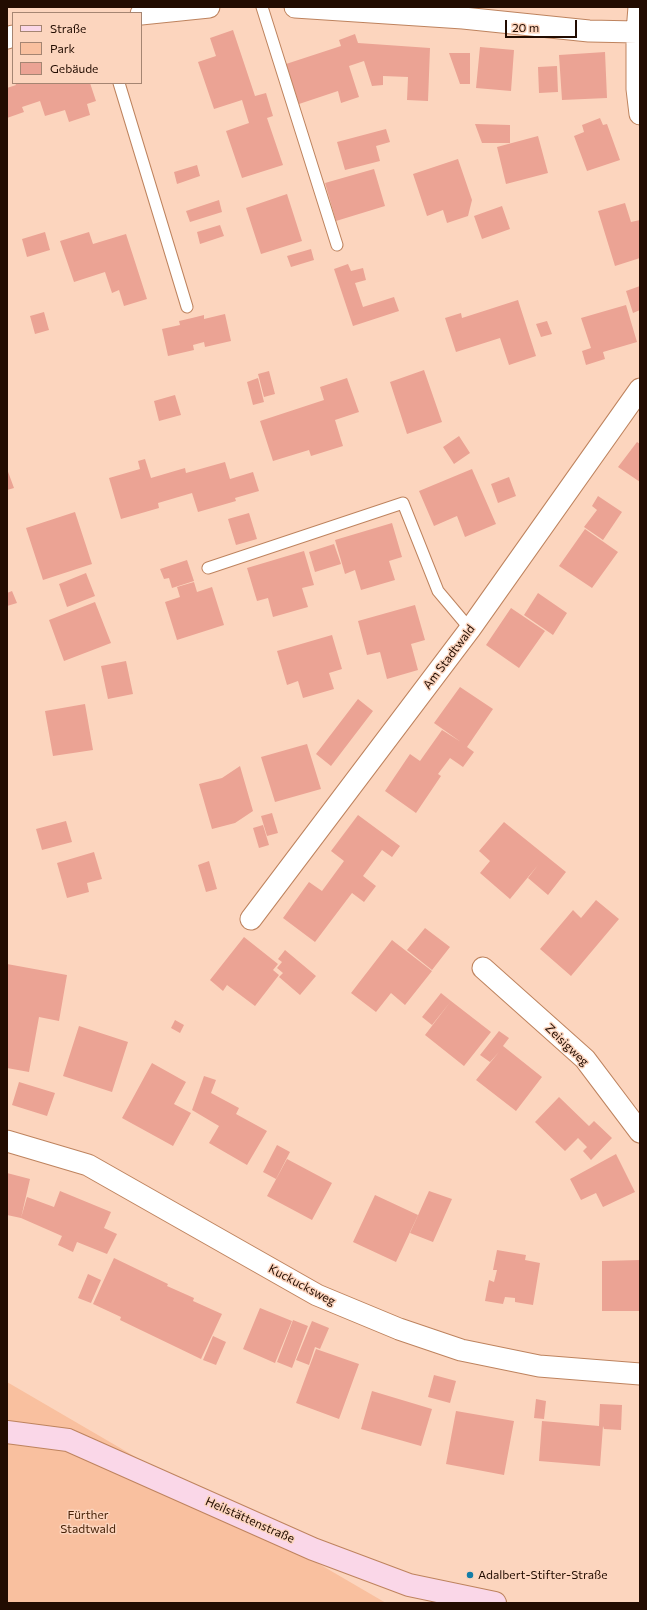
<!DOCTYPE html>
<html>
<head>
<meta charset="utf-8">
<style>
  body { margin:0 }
  #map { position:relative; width:647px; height:1610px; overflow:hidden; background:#fcd5be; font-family:Commissioner,sans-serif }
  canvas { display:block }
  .frame { position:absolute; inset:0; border:8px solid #220c01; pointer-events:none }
  .legend { position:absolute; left:12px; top:12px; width:130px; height:72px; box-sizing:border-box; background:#fcd5be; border:1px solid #a58572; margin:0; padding:5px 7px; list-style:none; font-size:12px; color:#220c01 }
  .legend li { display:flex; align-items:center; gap:8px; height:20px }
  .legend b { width:20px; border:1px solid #a58572 }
  .scale { position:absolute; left:505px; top:20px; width:72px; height:18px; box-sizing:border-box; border:2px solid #220c01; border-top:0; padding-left:5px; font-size:12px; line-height:14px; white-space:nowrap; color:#220c01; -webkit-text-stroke:3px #fcd5be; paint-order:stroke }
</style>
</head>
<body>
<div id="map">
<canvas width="647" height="1610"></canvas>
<div class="frame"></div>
<ul class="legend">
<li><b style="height:5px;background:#fad7e8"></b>Straße</li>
<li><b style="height:11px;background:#f9c09f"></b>Park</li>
<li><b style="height:11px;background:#eba394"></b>Gebäude</li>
</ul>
<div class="scale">20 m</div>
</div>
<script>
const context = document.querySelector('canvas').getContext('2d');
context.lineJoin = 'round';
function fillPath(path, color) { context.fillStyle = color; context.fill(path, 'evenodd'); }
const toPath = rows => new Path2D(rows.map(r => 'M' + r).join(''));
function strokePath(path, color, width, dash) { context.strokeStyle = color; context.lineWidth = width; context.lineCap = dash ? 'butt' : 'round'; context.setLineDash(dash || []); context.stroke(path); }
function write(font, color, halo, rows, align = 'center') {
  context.font = font + ' Commissioner,sans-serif'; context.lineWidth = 3; context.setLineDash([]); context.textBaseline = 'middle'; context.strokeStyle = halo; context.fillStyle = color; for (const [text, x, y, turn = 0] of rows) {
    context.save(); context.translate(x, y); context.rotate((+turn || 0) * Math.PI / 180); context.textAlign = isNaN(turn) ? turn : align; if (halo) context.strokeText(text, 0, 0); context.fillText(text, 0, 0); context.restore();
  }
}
fillPath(toPath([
  [7,1382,386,1603,7,1603]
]), '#f9c09f');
fillPath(toPath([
  [233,30,255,96,266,93,273,116,267,118,283,165,242,178,226,131,249,123,242,100,214,109,198,62,216,56,210,38],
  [355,34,358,43,430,48,428,101,407,100,408,77,383,76,383,85,372,86,364,61,349,66,359,97,341,103,338,91,299,104,286,64,341,46,339,40],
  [480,47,514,50,511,91,476,88],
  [605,52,607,98,562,100,559,55],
  [449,53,470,53,470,84,460,84],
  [557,66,558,92,539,93,538,67],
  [15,83,90,83,96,101,87,104,90,115,69,122,65,110,45,116,40,101,22,107,24,112,7,118,7,88,16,85],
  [600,118,603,125,607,124,620,160,587,171,574,136,584,132,582,125],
  [475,124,510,125,510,143,482,143],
  [386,129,390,142,376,146,380,161,345,170,337,142],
  [538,136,548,173,506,184,497,147],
  [458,159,472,200,468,216,447,223,443,210,427,216,413,174],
  [197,165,200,176,177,184,174,172],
  [374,169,385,206,336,221,325,183],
  [287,194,302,241,261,254,246,208],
  [219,200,222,212,190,222,186,211],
  [625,203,631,222,640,220,640,258,615,266,598,211],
  [502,206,510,229,482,239,474,216],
  [220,225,224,236,200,244,197,232],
  [45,232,50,250,27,257,22,239],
  [89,232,93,244,126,234,147,299,124,306,119,290,112,293,105,272,74,282,60,241],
  [311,249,314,260,291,267,287,256],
  [348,264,351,271,363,268,366,280,355,283,363,307,394,297,399,311,353,326,334,269],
  [640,286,640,310,633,313,626,291],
  [518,300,536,356,509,365,500,338,456,352,445,318,461,313,462,318],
  [626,305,637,342,603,352,605,359,586,365,582,351,591,348,581,318],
  [44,312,49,330,35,334,30,316],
  [225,314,231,341,205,347,204,342,193,345,194,350,168,356,162,329,180,325,179,321,192,318,204,315,204,319],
  [547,321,552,334,541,337,536,324],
  [424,370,442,422,407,434,390,382],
  [269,371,275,394,264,397,258,374],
  [258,378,264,402,253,405,247,382],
  [347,378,359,412,335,420,343,446,311,456,309,450,273,461,260,421,324,400,320,387],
  [175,395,181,415,159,421,154,401],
  [459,436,470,453,454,464,443,447],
  [637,442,640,444,640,482,618,467],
  [145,459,151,478,185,468,186,473,225,462,230,479,253,472,259,491,235,498,236,501,198,512,192,493,158,503,159,508,121,519,109,478,140,469,138,461],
  [7,469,14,488,7,490],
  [472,469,496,524,465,537,457,516,434,526,419,491],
  [509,477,516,496,498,503,491,484],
  [598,496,622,512,603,540,584,527,597,510,592,506],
  [75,512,92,564,43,580,26,528],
  [249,513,257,539,236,545,228,519],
  [392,523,402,557,389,561,395,580,361,590,355,570,345,574,335,540],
  [585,529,618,552,592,588,559,566],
  [334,544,341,564,315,572,309,552],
  [304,551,314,585,302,588,308,607,273,617,268,598,257,601,247,568],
  [187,560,194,581,172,588,169,578,164,579,160,569],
  [86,573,95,596,67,607,59,584],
  [194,582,197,592,212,587,224,625,177,640,165,602,180,597,177,587],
  [12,591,17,603,7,606,7,593],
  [538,593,567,613,553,635,524,615],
  [95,602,111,643,64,661,49,620],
  [415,605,425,640,411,644,418,670,387,679,380,652,367,655,358,621],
  [511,608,545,631,519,668,486,645],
  [332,635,342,669,329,673,334,689,303,698,298,681,287,685,277,651],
  [126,661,133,694,108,699,101,666],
  [460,687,493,709,467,747,474,752,463,767,450,758,438,774,441,776,416,813,385,791,410,754,420,761,442,730,461,742,434,723],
  [358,699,373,711,331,766,316,754],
  [85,704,93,750,53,756,45,711],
  [307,744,321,789,275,802,261,757],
  [240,766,253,811,235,823,212,829,199,784,222,778],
  [272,813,278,833,267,836,261,816],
  [358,815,400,846,392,857,382,850,363,876,376,886,364,902,352,893,315,942,283,918,309,882,322,891,344,861,331,851],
  [66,821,72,842,42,850,36,829],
  [504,822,566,872,548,895,528,878,538,865,510,899,480,873,490,861,479,851],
  [263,825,269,845,259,848,253,828],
  [94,852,102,879,87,883,89,892,67,898,57,863],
  [209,861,217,889,206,892,198,865],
  [596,900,619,919,571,976,540,949,573,910,581,918],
  [425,928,450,947,432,970,407,950],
  [244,937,278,964,273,970,279,975,255,1006,227,985,223,991,210,980],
  [392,940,432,971,405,1005,391,993,376,1012,351,993],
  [285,950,316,976,300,995,279,977,283,973,277,968,282,962,278,959],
  [7,964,67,975,59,1021,39,1017,29,1072,7,1068],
  [441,993,451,1001,432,1025,422,1017],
  [451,1001,491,1032,464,1066,425,1035],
  [175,1020,184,1025,180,1033,171,1028],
  [79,1026,128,1042,112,1092,63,1076],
  [499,1031,509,1038,503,1046,542,1077,516,1111,476,1080,499,1052,490,1062,480,1055],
  [152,1063,186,1082,174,1104,191,1113,173,1146,122,1118],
  [204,1076,216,1080,211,1093,239,1108,236,1114,267,1131,247,1165,209,1143,219,1126,192,1110],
  [19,1082,55,1093,47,1116,12,1105],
  [559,1097,589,1126,594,1121,612,1138,591,1160,583,1151,587,1147,578,1138,565,1151,535,1122],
  [277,1145,290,1152,276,1179,263,1172],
  [616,1154,635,1192,603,1207,596,1193,581,1200,570,1179],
  [287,1159,332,1183,312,1220,267,1196],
  [7,1173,30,1179,21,1218,7,1215],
  [60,1191,111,1212,104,1228,117,1234,107,1254,77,1242,73,1252,58,1245,62,1236,21,1218,27,1197,54,1207],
  [429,1191,452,1199,433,1242,410,1233],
  [375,1195,418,1215,396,1262,353,1242],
  [497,1250,526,1255,525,1260,540,1263,533,1305,515,1302,515,1298,505,1297,503,1304,485,1301,489,1280,494,1282,497,1270,493,1270],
  [114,1258,168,1284,167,1286,194,1298,193,1301,222,1314,201,1359,120,1320,121,1317,93,1304],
  [640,1260,640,1311,602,1311,602,1261],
  [88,1274,101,1280,91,1303,78,1298],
  [260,1308,292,1321,275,1363,243,1349],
  [293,1320,308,1326,292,1368,277,1362],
  [312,1321,329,1328,320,1349,315,1347,309,1365,296,1360],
  [213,1336,226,1342,216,1365,203,1360],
  [316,1349,359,1364,339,1419,296,1403],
  [434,1375,456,1381,450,1403,428,1397],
  [372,1391,432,1409,421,1446,361,1429],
  [536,1399,546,1401,544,1419,534,1418],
  [600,1404,622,1405,621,1430,604,1429,603,1426,600,1466,539,1461,542,1421,599,1426],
  [456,1411,514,1421,504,1475,446,1464]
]), '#eba394');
const lane = toPath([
  [262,7,337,245],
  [119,83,187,307],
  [208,568,403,503,438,591,470,629]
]);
const street = toPath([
  [295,7,463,18,589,31,637,32],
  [639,7,637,32,637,89,640,114],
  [141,14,209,7],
  [7,38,13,36],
  [251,919,470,629,640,389],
  [483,968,585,1059,640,1132],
  [7,1141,88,1165,317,1295,399,1329,461,1350,539,1366,640,1374]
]);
const secondary = toPath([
  [7,1432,68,1440,313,1549,409,1585,495,1603]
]);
strokePath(lane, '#be835e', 13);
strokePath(street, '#be835e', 23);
strokePath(secondary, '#be835e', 24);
strokePath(lane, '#fff', 11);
strokePath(street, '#fff', 21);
strokePath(secondary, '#fad7e8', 22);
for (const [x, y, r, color] of [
  [470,1575,4,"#137da7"]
]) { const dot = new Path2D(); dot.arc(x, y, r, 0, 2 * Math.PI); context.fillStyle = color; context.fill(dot); strokePath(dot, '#fcd5be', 1.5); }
write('12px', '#220c01', '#fcd5be', [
  ["Am Stadtwald",449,657,-53],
  ["Zeisigweg",567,1045,44],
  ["Kuckucksweg",302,1285,28],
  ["Heilstättenstraße",250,1520,24]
]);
write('12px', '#472207', '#fcd5be', [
  ["Fürther",88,1515],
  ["Stadtwald",88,1529]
]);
write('12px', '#220c01', '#fcd5be', [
  ["Adalbert-Stifter-Straße",478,1575]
], 'left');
</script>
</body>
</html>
